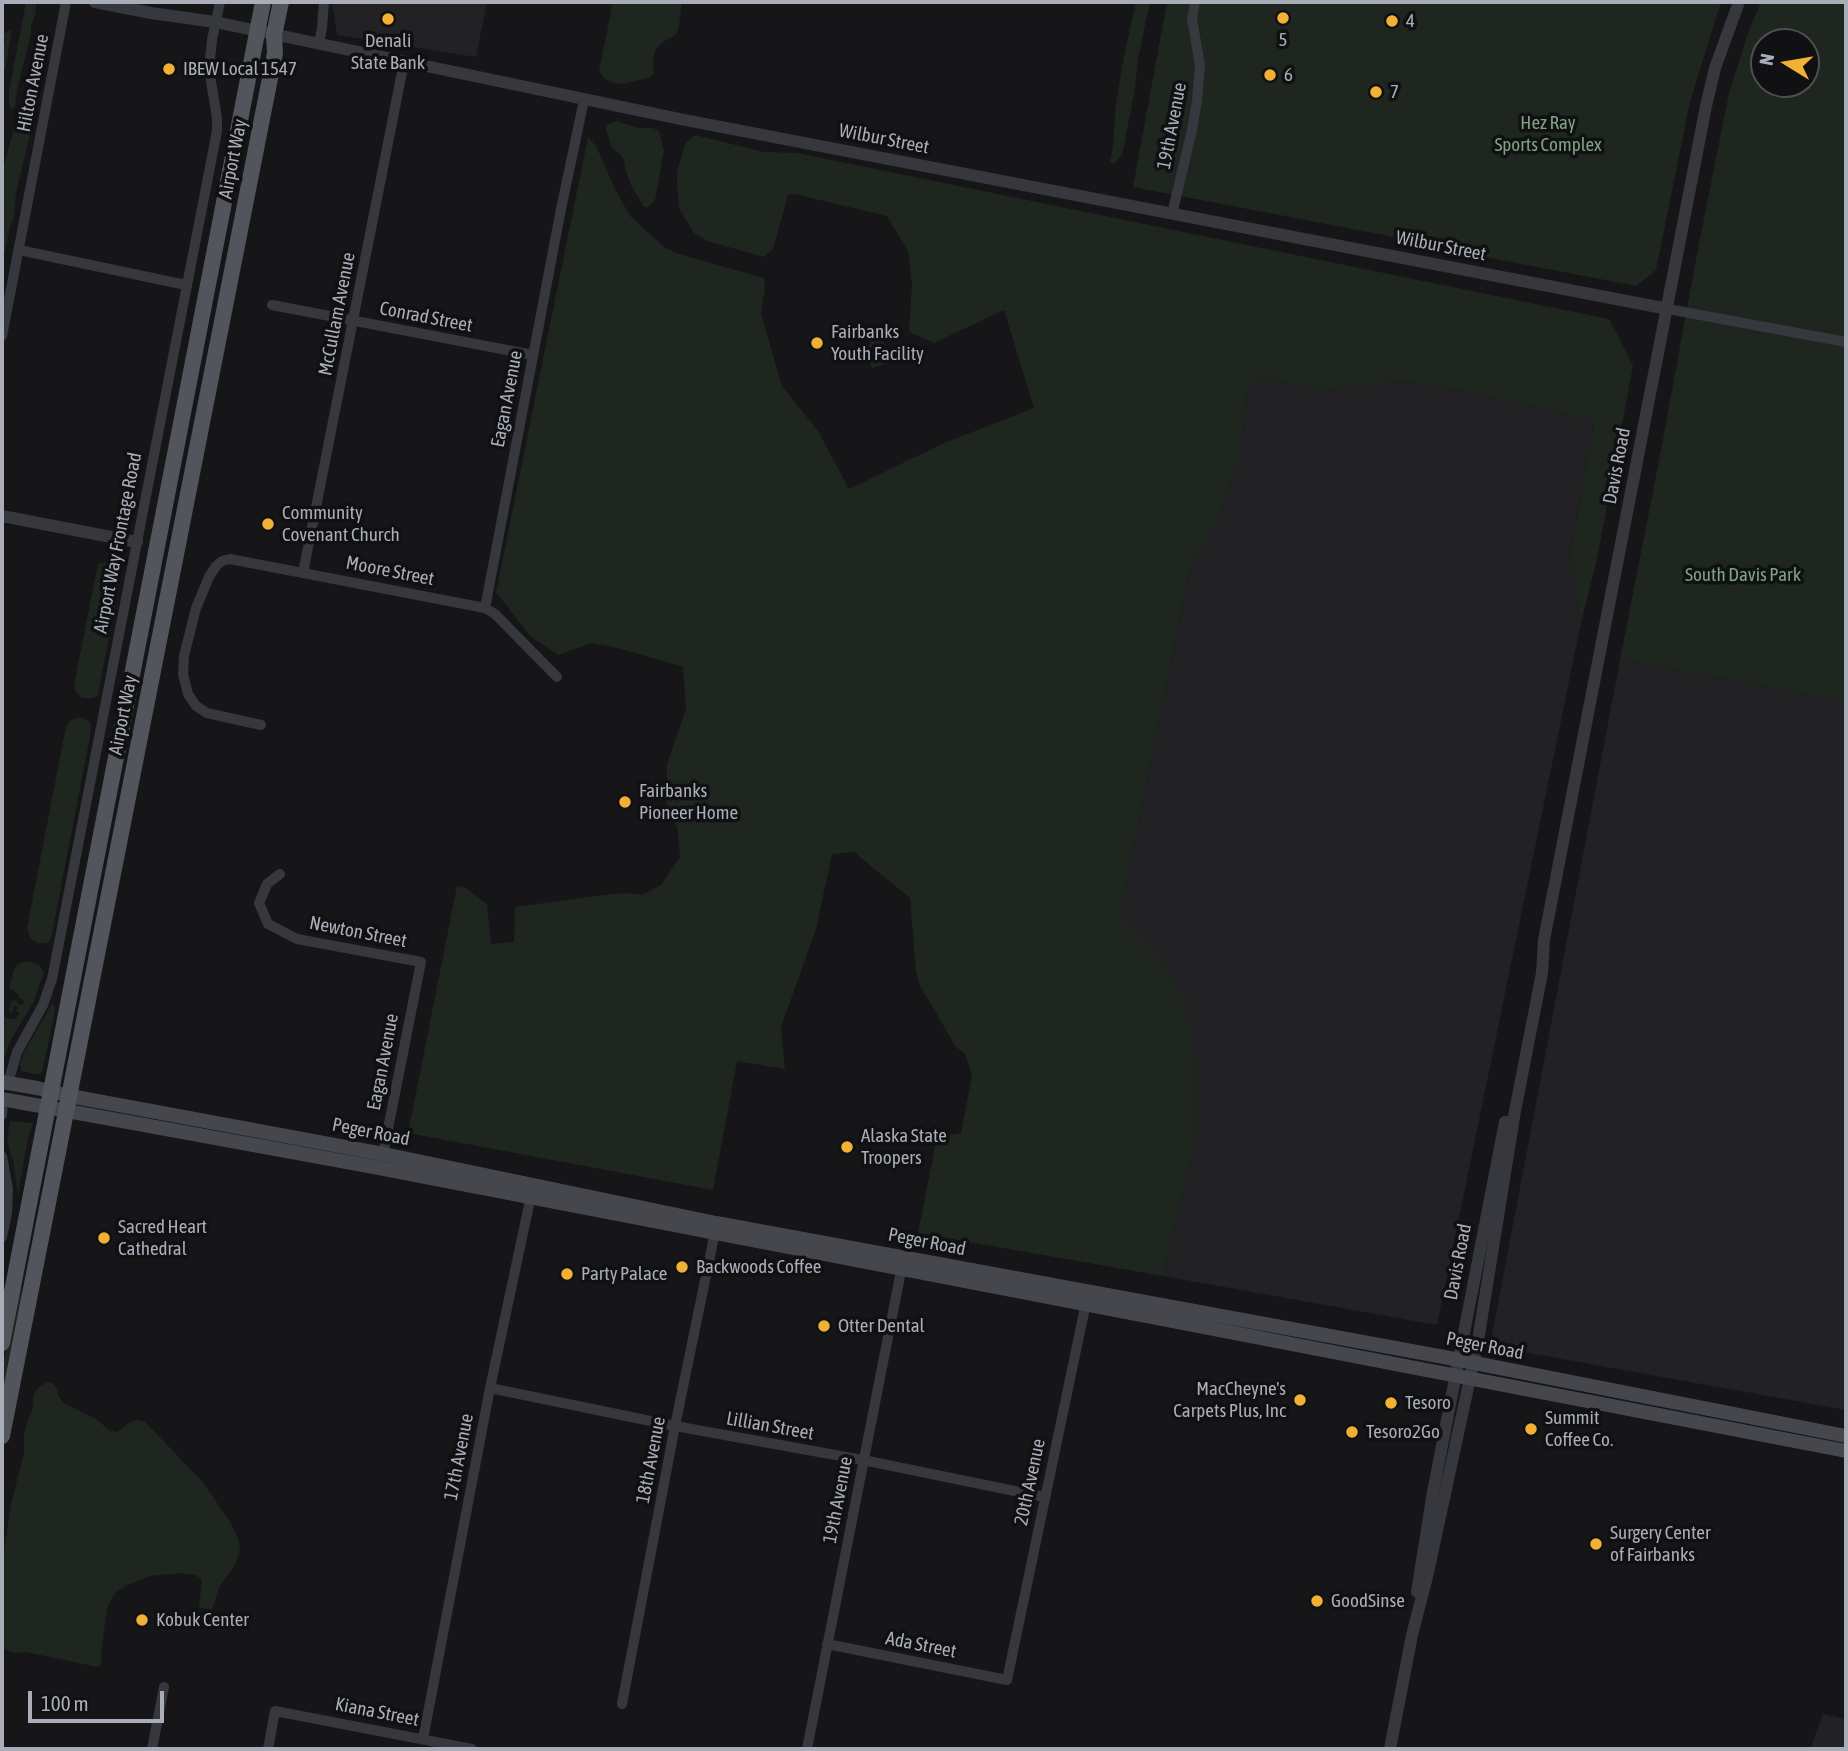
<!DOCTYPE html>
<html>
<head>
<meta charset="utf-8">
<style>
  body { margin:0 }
  #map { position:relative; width:1848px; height:1751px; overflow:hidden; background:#161618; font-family:"Asap Condensed",sans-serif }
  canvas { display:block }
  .frame { position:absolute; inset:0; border:4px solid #a8adb8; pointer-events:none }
  .north { position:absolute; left:1750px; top:28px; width:70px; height:70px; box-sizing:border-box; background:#111113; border:2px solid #4d4f55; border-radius:50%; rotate:281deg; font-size:19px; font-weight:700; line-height:28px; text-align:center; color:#a8adb8 }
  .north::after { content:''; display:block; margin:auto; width:24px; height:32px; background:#f2b134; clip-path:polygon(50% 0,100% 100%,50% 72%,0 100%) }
  .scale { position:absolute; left:28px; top:1691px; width:136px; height:32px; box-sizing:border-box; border:4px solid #a8adb8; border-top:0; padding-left:9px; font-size:21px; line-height:24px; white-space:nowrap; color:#a8adb8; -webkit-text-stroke:5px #111113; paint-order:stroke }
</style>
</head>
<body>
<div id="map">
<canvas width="1848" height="1751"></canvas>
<div class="frame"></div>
<div class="north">N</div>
<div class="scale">100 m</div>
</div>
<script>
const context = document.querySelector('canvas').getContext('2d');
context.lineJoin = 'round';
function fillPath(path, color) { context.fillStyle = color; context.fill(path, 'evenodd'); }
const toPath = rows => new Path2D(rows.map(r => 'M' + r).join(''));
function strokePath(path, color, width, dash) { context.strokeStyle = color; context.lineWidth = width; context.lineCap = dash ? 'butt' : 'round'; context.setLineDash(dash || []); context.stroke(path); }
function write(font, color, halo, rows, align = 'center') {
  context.font = font + ' "Asap Condensed",sans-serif'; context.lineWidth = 7; context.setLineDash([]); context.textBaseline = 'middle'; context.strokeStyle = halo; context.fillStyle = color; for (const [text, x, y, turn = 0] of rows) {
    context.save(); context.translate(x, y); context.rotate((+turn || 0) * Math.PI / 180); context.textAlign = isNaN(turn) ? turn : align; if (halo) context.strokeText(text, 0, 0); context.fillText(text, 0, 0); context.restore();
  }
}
fillPath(toPath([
  [332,2,487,2,476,57,337,35],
  [1265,379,1327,390,1396,381,1464,391,1594,421,1570,555,1581,623,1437,1325,1163,1276,1196,1141,1119,918,1191,563,1211,536,1240,459,1248,384],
  [1620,660,1846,702,1846,1410,1490,1346],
  [1823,1714,1846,1719,1846,1749,1810,1749]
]), '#222225');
fillPath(toPath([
  [26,2,36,4,35,16,31,25,31,34,18,86,15,105,14,108,11,109,9,103,9,91],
  [610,2,682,2,679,25,676,35,661,43,655,51,653,61,654,74,648,78,622,84,614,83,605,79,599,72,610,17,612,6],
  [1136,2,1150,2,1139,54,1134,94,1124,145,1122,155,1114,164,1110,161,1113,147,1116,103,1125,51],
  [1167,2,1721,2,1690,102,1656,270,1636,286,1459,252,1446,247,1410,240,1133,187],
  [1761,2,1846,2,1846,702,1620,660,1662,445,1697,254,1729,93,1749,30],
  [1764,42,1806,42,1806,84,1764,84],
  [12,29,5,70,2,69,2,46,5,42,4,34],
  [20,105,28,108,36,105,36,110,16,193,14,216,12,223,10,226,2,265,3,170],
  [616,121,639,128,653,128,659,131,664,151,655,200,648,207,644,207,631,185,626,172,624,160,621,155,612,148,606,130,607,125],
  [695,135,764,152,797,153,1609,319,1633,365,1597,559,1581,623,1570,556,1594,421,1464,391,1397,381,1327,390,1265,379,1248,385,1240,459,1211,536,1191,563,1119,918,1161,959,1185,1003,1196,1059,1196,1141,1163,1276,918,1233,937,1137,961,1133,972,1075,965,1054,956,1047,919,984,916,971,910,898,854,852,832,854,816,929,781,1027,785,1069,737,1061,713,1190,408,1133,457,886,466,888,487,904,491,944,514,942,515,907,604,895,625,893,642,895,661,885,680,857,677,827,667,809,667,764,686,709,683,667,618,648,592,643,558,655,529,635,496,592,588,137,596,146,615,189,630,216,664,247,679,254,764,278,765,288,761,314,782,386,818,431,849,489,944,443,1034,408,1004,310,934,343,909,332,912,284,908,251,887,216,794,194,788,195,773,249,764,257,707,241,694,233,679,208,677,187,677,171,685,144],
  [873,340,874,342,883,340,891,362,872,368,864,346,871,344,870,342],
  [120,556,122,564,121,575,98,695,93,698,82,698,76,692,74,685,98,564,114,560],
  [80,717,90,722,91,731,51,939,47,943,37,943,30,938,27,928,66,726,71,720],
  [23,962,31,962,40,966,44,972,34,1001,11,1040,2,1064,2,1034,5,1024,3,1021,3,1016,9,1019,15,1019,20,1012,17,1011,14,1014,18,1008,14,1005,12,1013,11,1014,9,1011,11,1001,16,1000,18,1004,22,1005,24,1002,24,1000,19,998,19,995,9,988,14,969,18,964],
  [52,1004,55,1005,54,1015,43,1069,39,1075,21,1071,20,1064,24,1052],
  [10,1121,33,1123,33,1125,28,1137,18,1195,13,1159,13,1157,11,1157,7,1139],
  [20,1276,22,1276,21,1304,2,1404,2,1370],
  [48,1382,53,1383,57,1389,58,1396,64,1403,96,1419,110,1431,117,1432,130,1422,138,1420,145,1422,202,1481,230,1522,239,1541,240,1551,234,1567,220,1585,212,1610,199,1607,202,1580,196,1575,181,1573,150,1576,128,1585,115,1593,107,1608,101,1656,102,1662,98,1667,26,1652,14,1653,2,1648,2,1567,11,1503,24,1454,24,1434,28,1420,32,1411,34,1394,40,1386]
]), '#1e261f');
strokePath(toPath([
  [319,43,322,28,324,2],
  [1172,214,1192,130,1197,101,1200,65,1192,19,1195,2],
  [19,250,186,285],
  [272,305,533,355],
  [1668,309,1846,342],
  [2,336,66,2],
  [303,573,404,62],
  [557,677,495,614,485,608,561,209,584,100],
  [261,725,207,713,196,706,188,694,183,674,184,656,196,608,209,577,216,566,222,561,230,559,485,608],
  [280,874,267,884,259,903,268,924,297,939,421,962,382,1159],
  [8,1083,17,1052,43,1005,52,979,217,131,217,118,209,69,212,40,220,2],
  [2,1115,3,1099],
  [2,1156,8,1189,7,1213,2,1237],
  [490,1388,675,1426,863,1460,1044,1497],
  [827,1644,1007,1680,1087,1298],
  [622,1704,675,1426,716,1227],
  [423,1739,490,1388,532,1191],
  [152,1749,164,1687],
  [268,1749,275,1711,472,1749],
  [807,1749,902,1266]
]), '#37383d', 10);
strokePath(toPath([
  [95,2,151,13,215,22,680,119,1668,309],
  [2,516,137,542],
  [1417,1592,1433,1492,1505,1122],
  [1390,1749,1412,1635,1427,1577,1478,1341,1515,1111,1542,973,1544,940,1706,106,1715,68,1739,2]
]), '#37383d', 12);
strokePath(toPath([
  [2,1082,37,1088,70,1096,383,1154,716,1223,1444,1357,1846,1436],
  [2,1099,374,1167,1846,1451]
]), '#45474d', 14);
strokePath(toPath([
  [2,1343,263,2],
  [2,1436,275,53,274,35,281,2]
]), '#53555c', 16);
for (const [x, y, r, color] of [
  [1283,18,7,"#f2b134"],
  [388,19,7,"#f2b134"],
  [1392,21,7,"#f2b134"],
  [169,69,7,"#f2b134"],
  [1270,75,7,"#f2b134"],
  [1376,92,7,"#f2b134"],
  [817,343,7,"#f2b134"],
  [268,524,7,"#f2b134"],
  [625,802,7,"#f2b134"],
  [847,1147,7,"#f2b134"],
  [104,1238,7,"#f2b134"],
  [682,1267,7,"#f2b134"],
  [567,1274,7,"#f2b134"],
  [824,1326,7,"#f2b134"],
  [1300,1400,7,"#f2b134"],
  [1391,1403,7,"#f2b134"],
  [1531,1429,7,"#f2b134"],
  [1352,1432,7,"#f2b134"],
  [1596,1544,7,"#f2b134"],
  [1317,1601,7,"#f2b134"],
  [142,1620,7,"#f2b134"]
]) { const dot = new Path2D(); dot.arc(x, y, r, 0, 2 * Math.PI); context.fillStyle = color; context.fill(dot); strokePath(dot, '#111113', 2.5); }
write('19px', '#a8adb8', '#111113', [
  ["4",1406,21],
  ["5",1283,40,"center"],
  ["Denali",388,41,"center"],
  ["State Bank",388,63,"center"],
  ["IBEW Local 1547",183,69],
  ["6",1284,75],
  ["7",1390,92],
  ["Fairbanks",831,332],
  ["Youth Facility",831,354],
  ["Community",282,513],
  ["Covenant Church",282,535],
  ["Fairbanks",639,791],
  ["Pioneer Home",639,813],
  ["Alaska State",861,1136],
  ["Troopers",861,1158],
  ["Sacred Heart",118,1227],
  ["Cathedral",118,1249],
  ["Backwoods Coffee",696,1267],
  ["Party Palace",581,1274],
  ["Otter Dental",838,1326],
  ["MacCheyne's",1286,1389,"right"],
  ["Carpets Plus, Inc",1286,1411,"right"],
  ["Tesoro",1405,1403],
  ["Summit",1545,1418],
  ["Coffee Co.",1545,1440],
  ["Tesoro2Go",1366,1432],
  ["Surgery Center",1610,1533],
  ["of Fairbanks",1610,1555],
  ["GoodSinse",1331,1601],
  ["Kobuk Center",156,1620]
], 'left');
write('19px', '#a8adb8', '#111113', [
  ["Hilton Avenue",33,83,-79],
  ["19th Avenue",1172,126,-79],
  ["Wilbur Street",884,139,11],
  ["Airport Way",233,159,-79],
  ["Wilbur Street",1441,246,11],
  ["McCullam Avenue",337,314,-79],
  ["Conrad Street",426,317,11],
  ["Eagan Avenue",507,399,-79],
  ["Davis Road",1617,466,-79],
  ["Airport Way Frontage Road",118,543,-79],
  ["Moore Street",390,571,11],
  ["Airport Way",123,715,-79],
  ["Newton Street",358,932,11],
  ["Eagan Avenue",383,1062,-79],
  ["Peger Road",371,1132,11],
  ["Peger Road",927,1242,11],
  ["Davis Road",1458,1262,-79],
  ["Peger Road",1485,1346,11],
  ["Lillian Street",770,1426,10],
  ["17th Avenue",459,1457,-79],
  ["18th Avenue",651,1460,-79],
  ["20th Avenue",1030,1482,-78],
  ["19th Avenue",838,1500,-79],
  ["Ada Street",921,1645,11],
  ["Kiana Street",377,1712,11]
]);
write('19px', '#7fa381', '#111113', [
  ["Hez Ray",1548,123],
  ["Sports Complex",1548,145],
  ["South Davis Park",1743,575]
]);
</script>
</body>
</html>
